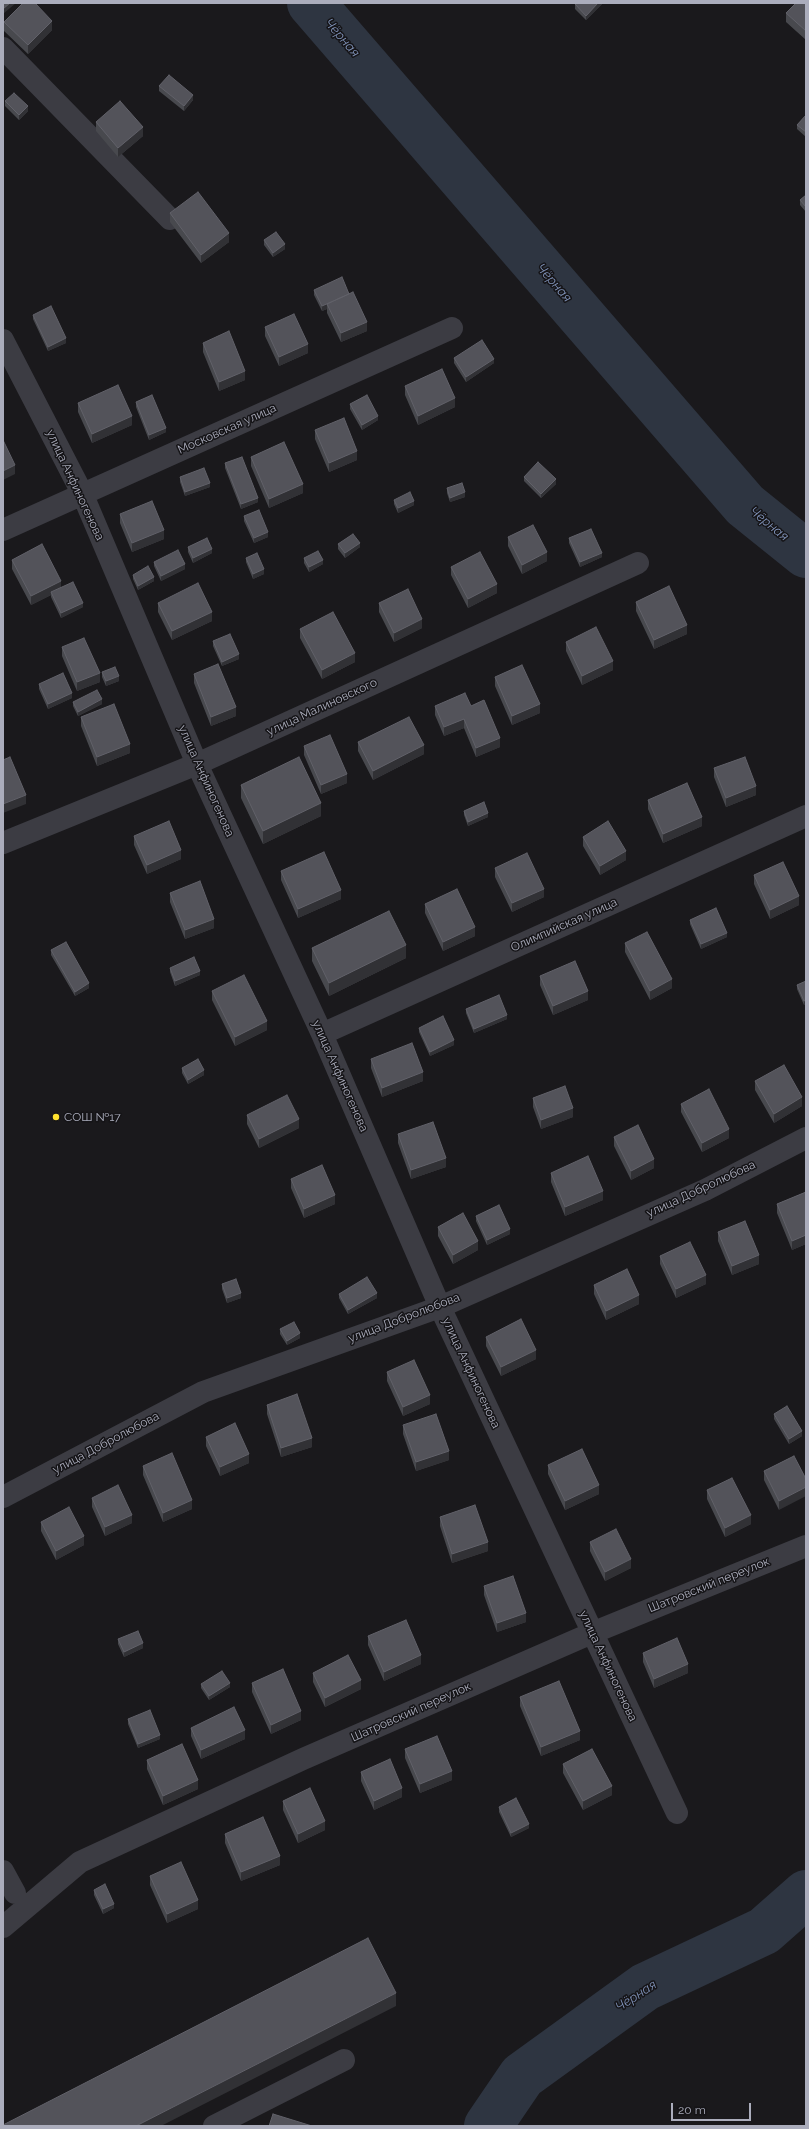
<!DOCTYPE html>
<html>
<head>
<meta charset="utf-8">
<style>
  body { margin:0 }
  #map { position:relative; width:809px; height:2129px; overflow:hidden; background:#1a191c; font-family:Raleway,sans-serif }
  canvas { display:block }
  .frame { position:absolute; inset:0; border:4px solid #abadbc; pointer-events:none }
  .scale { position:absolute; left:671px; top:2103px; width:80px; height:18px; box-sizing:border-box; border:2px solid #abadbc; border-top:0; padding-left:5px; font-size:12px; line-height:14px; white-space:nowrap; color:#abadbc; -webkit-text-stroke:3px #151417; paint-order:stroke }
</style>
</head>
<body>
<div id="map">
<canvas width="809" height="2129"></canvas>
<div class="frame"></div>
<div class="scale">20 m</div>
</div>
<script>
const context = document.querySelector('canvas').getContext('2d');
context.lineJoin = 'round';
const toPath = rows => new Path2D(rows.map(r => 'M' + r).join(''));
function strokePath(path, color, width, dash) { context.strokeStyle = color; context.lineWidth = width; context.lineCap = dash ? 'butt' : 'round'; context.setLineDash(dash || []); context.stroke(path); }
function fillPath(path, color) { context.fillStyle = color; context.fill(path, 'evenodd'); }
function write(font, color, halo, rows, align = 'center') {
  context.font = font + ' Raleway,sans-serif'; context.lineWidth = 3; context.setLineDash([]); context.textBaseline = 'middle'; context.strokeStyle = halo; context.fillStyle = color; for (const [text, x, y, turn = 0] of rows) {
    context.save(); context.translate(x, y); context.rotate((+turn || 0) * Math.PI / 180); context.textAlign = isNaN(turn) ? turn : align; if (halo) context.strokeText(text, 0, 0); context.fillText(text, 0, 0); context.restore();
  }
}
strokePath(toPath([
  [311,3,745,505,806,554],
  [488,2126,522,2076,645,1987,764,1931,806,1894]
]), '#2e3541', 48);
strokePath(toPath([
  [3,48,170,219],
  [3,340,82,493,197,764,322,1034,440,1307,677,1813],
  [3,530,452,328],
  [3,843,197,764,638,563],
  [322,1034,806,816],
  [3,1497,203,1392,440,1307,705,1190,806,1138],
  [3,1871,15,1893],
  [3,1927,80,1862,303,1759,592,1633,806,1546],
  [214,2126,344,2060]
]), '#3c3c43', 22);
fillPath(toPath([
  [577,3,603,3,586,20,575,9,575,4],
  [806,3,806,40,786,22,786,13],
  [4,22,52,30,28,54,4,31],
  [159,86,193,100,184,111,159,91],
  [5,101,28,111,19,120,5,106],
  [806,115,806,137,797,129,797,125],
  [96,122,143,136,118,157,96,131],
  [806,195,806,212,800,205,800,200],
  [170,213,229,242,201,263,170,222],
  [264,240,285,249,273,257,264,245],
  [314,290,367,331,341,342,327,313,327,309,322,311,314,295],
  [33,315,66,343,48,351,33,319],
  [265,327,308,353,279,366,265,336],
  [203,343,245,380,219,391,203,352],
  [454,358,494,363,466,382,454,363],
  [405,386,455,407,418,425,405,395],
  [136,402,166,432,149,440,136,407],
  [78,403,132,425,92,443,78,412],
  [350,404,378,420,362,430,350,409],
  [315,430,357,460,329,472,315,439],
  [251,457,303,493,269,508,251,466],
  [225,463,258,502,241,509,225,468],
  [180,477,210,487,185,496,180,482],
  [524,477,556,484,541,498,524,481],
  [447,488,465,497,450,502,447,493],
  [394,500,414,505,398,513,394,504],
  [120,514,164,539,132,552,120,523],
  [244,516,268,537,254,543,244,521],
  [508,537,547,561,522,574,508,546],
  [569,538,602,557,580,567,569,543],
  [338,544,360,547,345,558,338,549],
  [188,547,212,553,193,563,188,552],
  [246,558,264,574,253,579,246,562],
  [304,558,323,564,309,572,304,563],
  [12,560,61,587,83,607,61,618,51,597,51,595,31,605,12,569],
  [154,562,185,569,161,581,154,566],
  [451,567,497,593,468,608,451,575],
  [133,575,154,581,138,590,133,579],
  [636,602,687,634,654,649,636,611],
  [158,603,212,621,172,640,158,612],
  [379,603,422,628,394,642,379,612],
  [300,629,355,662,322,679,300,638],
  [213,641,239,659,222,666,213,646],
  [566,642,613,670,582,685,566,651],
  [62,647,100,682,77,691,62,656],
  [102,672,119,681,106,686,102,677],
  [194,674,236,716,211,726,194,683],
  [495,677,540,713,512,725,495,686],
  [39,684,72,698,48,709,39,689],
  [73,702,102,704,78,716,73,706],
  [435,706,471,706,500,747,476,757,464,728,444,736,435,715],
  [81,717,130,753,97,766,81,726],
  [358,742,424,754,373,780,358,751],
  [304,746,347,783,321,794,304,755],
  [714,768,756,795,726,807,714,777],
  [241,785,321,816,263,844,241,798],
  [648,800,702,826,663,843,648,809],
  [464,811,488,817,468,826,464,815],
  [134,836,181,859,147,874,134,845],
  [583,837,626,860,600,875,583,846],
  [495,868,544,897,512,912,495,877],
  [281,871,341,899,298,918,281,880],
  [754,875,799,905,770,919,754,884],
  [170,893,214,928,185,939,170,902],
  [425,904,475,936,443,951,425,913],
  [690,920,727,937,701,949,690,924],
  [625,943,672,988,650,1000,625,952],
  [312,948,406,958,329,996,312,961],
  [51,950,89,988,75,996,51,955],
  [170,968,200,975,175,986,170,972],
  [540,976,588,1000,553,1015,540,985],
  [806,981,804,1005,797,989,797,985],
  [212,991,267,1030,235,1046,212,1000],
  [466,1009,507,1019,474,1033,466,1013],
  [419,1028,454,1045,430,1056,419,1032],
  [371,1059,423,1081,382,1097,371,1068],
  [182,1068,204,1075,188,1084,182,1073],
  [755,1081,802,1106,774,1123,755,1090],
  [533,1098,573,1117,541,1129,533,1107],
  [681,1104,729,1138,702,1152,681,1112],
  [247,1115,299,1128,259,1148,247,1124],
  [398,1134,446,1167,411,1179,398,1143],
  [614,1137,654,1168,631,1180,614,1146],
  [551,1173,603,1200,565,1216,551,1182],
  [291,1179,335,1204,304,1218,291,1188],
  [806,1192,806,1244,792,1250,777,1213,777,1204],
  [476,1216,510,1234,487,1245,476,1221],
  [438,1227,478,1250,453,1264,438,1236],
  [718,1232,759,1264,732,1275,718,1241],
  [660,1256,706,1284,676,1298,660,1264],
  [222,1284,241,1298,227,1303,222,1289],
  [594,1285,639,1304,606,1320,594,1294],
  [339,1294,377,1298,348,1314,339,1298],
  [280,1329,300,1338,287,1345,280,1334],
  [486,1337,536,1359,501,1376,486,1346],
  [387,1372,430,1404,403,1416,387,1381],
  [267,1405,312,1447,281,1457,267,1414],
  [774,1414,802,1436,789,1444,774,1419],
  [403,1425,449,1460,416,1471,403,1434],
  [206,1437,249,1463,220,1476,206,1446],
  [794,1456,779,1510,764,1480,764,1471],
  [548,1465,599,1494,565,1510,548,1474],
  [143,1466,192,1509,163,1522,143,1475],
  [707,1490,751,1524,725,1537,707,1499],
  [92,1498,132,1523,105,1536,92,1507],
  [440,1517,488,1551,452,1563,440,1526],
  [41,1522,84,1545,56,1560,41,1531],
  [590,1542,631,1568,605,1581,590,1551],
  [484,1586,526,1622,497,1632,484,1595],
  [368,1636,421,1664,384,1681,368,1645],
  [118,1639,143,1648,124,1657,118,1644],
  [643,1653,688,1673,654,1688,643,1662],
  [313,1673,361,1689,325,1707,313,1682],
  [252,1683,301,1720,271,1734,252,1692],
  [201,1684,230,1687,209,1700,201,1688],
  [520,1697,580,1740,541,1756,520,1706],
  [128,1719,160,1739,138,1748,128,1724],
  [191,1728,245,1739,201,1759,191,1736],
  [405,1749,452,1780,420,1793,405,1758],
  [147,1760,198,1789,163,1805,147,1769],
  [563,1764,612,1795,583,1810,563,1773],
  [361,1772,402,1797,374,1810,361,1781],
  [283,1801,325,1830,298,1843,283,1810],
  [499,1807,529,1828,511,1837,499,1812],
  [225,1834,280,1865,241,1881,225,1843],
  [150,1876,198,1909,167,1923,150,1885],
  [94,1890,114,1908,103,1914,94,1895]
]), '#48494e');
fillPath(toPath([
  [10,3,16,3,3,14,3,9],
  [598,3,603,3,586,20,586,16],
  [52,21,52,30,28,54,28,45],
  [193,95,193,100,184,111,184,106],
  [28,106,28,111,19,120,19,115],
  [143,127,143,136,118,157,118,148],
  [229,233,229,242,201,263,201,255],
  [285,244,285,249,273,257,273,253],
  [327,304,327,309,322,311,322,306],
  [367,322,367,331,341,342,341,333],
  [66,338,66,343,48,351,48,347],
  [308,344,308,353,279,366,279,357],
  [494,359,494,363,466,382,466,377],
  [245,371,245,380,219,391,219,382],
  [455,398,455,407,418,425,418,416],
  [132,416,132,425,92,443,92,434],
  [378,416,378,420,362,430,362,425],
  [166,428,166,432,149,440,149,435],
  [357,451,357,460,329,472,329,463],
  [15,465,15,474,3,480,3,471],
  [556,479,556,484,541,498,541,494],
  [210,483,210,487,185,496,185,492],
  [303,484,303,493,269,508,269,499],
  [465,492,465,497,450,502,450,498],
  [258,498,258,502,241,509,241,504],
  [414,501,414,505,398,513,398,508],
  [164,530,164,539,132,552,132,543],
  [268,532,268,537,254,543,254,538],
  [360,543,360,547,345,558,345,553],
  [212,549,212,553,193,563,193,558],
  [547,552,547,561,522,574,522,565],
  [602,553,602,557,580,567,580,562],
  [323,560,323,564,309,572,309,567],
  [185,564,185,569,161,581,161,576],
  [264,569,264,574,253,579,253,574],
  [154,577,154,581,138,590,138,586],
  [61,581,61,590,51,592,51,595,31,605,31,596],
  [497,584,497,593,468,608,468,599],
  [83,603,83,607,61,618,61,613],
  [212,612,212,621,172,640,172,631],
  [422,619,422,628,394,642,394,633],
  [687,625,687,634,654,649,654,640],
  [355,653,355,662,322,679,322,670],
  [239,654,239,659,222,666,222,662],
  [613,661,613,670,582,685,582,676],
  [100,673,100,682,77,691,77,682],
  [119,676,119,681,106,686,106,681],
  [72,693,72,698,48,709,48,704],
  [102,699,102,704,78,716,78,712],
  [540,704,540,713,512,725,512,716],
  [236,707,236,716,211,726,211,717],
  [464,719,464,728,444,736,444,727],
  [500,738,500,747,476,757,476,748],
  [130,744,130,753,97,766,97,757],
  [424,745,424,754,373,780,373,771],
  [347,774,347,783,321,794,321,785],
  [756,786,756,795,726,807,726,798],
  [26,795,26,804,3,813,3,804],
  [321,803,321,816,263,844,263,831],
  [488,813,488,817,468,826,468,822],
  [702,817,702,826,663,843,663,834],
  [181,850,181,859,147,874,147,865],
  [626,851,626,860,600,875,600,866],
  [544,889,544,897,512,912,512,903],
  [341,890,341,899,298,918,298,909],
  [799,896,799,905,770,919,770,910],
  [214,919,214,928,185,939,185,930],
  [475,927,475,936,443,951,443,942],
  [727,933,727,937,701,949,701,944],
  [406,945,406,958,329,996,329,983],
  [200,971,200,975,175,986,175,981],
  [672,979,672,988,650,1000,650,991],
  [89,983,89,988,75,996,75,992],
  [588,991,588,1000,553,1015,553,1006],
  [806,1000,806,1005,804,1005,804,1001],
  [507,1015,507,1019,474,1033,474,1029],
  [267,1021,267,1030,235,1046,235,1037],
  [454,1040,454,1045,430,1056,430,1052],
  [204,1070,204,1075,188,1084,188,1080],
  [423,1072,423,1081,382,1097,382,1088],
  [802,1097,802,1106,774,1123,774,1114],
  [573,1108,573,1117,541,1129,541,1120],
  [299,1119,299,1128,259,1148,259,1139],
  [729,1129,729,1138,702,1152,702,1143],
  [446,1158,446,1167,411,1179,411,1170],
  [654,1159,654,1168,631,1180,631,1171],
  [603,1191,603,1200,565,1216,565,1207],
  [335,1195,335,1204,304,1218,304,1209],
  [510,1229,510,1234,487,1245,487,1240],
  [806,1235,806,1244,792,1250,792,1241],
  [478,1241,478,1250,453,1264,453,1255],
  [759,1255,759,1264,732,1275,732,1266],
  [706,1275,706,1284,676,1298,676,1289],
  [241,1293,241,1298,227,1303,227,1298],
  [377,1293,377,1298,348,1314,348,1310],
  [639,1295,639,1304,606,1320,606,1311],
  [300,1333,300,1338,287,1345,287,1341],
  [536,1350,536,1359,501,1376,501,1367],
  [430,1395,430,1404,403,1416,403,1407],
  [802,1431,802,1436,789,1444,789,1439],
  [312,1438,312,1447,281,1457,281,1448],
  [449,1451,449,1460,416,1471,416,1462],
  [249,1454,249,1463,220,1476,220,1467],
  [599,1485,599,1494,565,1510,565,1501],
  [806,1487,806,1496,779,1510,779,1501],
  [192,1500,192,1509,163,1522,163,1513],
  [132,1515,132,1523,105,1536,105,1527],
  [751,1515,751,1524,725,1537,725,1528],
  [84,1536,84,1545,56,1560,56,1551],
  [488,1542,488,1551,452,1563,452,1554],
  [631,1559,631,1568,605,1581,605,1572],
  [526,1613,526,1622,497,1632,497,1623],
  [143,1643,143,1648,124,1657,124,1652],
  [421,1655,421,1664,384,1681,384,1672],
  [688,1664,688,1673,654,1688,654,1679],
  [361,1680,361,1689,325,1707,325,1698],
  [230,1683,230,1687,209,1700,209,1696],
  [301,1711,301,1720,271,1734,271,1725],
  [245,1730,245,1739,201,1759,201,1750],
  [580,1731,580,1740,541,1756,541,1747],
  [160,1735,160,1739,138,1748,138,1744],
  [452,1771,452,1780,420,1793,420,1784],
  [198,1780,198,1789,163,1805,163,1796],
  [612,1786,612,1795,583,1810,583,1801],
  [402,1788,402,1797,374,1810,374,1801],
  [325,1821,325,1830,298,1843,298,1834],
  [529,1824,529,1828,511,1837,511,1833],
  [280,1856,280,1865,241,1881,241,1872],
  [198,1900,198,1909,167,1923,167,1914],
  [114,1904,114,1908,103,1914,103,1909],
  [396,1993,396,2006,161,2126,136,2126]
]), '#313135');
const building = toPath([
  [3,3,10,3,3,9,3,3],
  [23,3,35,3,52,21,28,45,4,22,23,3],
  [577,3,598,3,586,16,575,4,577,3],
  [796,3,806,3,806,31,786,13,796,3],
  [169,75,193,95,184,106,159,86,169,75],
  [14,93,28,106,19,115,5,101,14,93],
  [120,101,143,127,118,148,96,122,120,101],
  [806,115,806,132,797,125,806,115],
  [198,192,229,233,201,255,170,213,198,192],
  [806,195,806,207,800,200,806,195],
  [276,232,285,244,273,253,264,240,276,232],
  [342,277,349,294,322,306,314,290,342,277],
  [353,292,367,322,341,333,327,304,353,292],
  [51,306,66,338,48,347,33,315,51,306],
  [294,314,308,344,279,357,265,327,294,314],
  [229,331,245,371,219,382,203,343,229,331],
  [482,340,494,359,466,377,454,358,482,340],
  [442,369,455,398,418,416,405,386,442,369],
  [118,385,132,416,92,434,78,403,118,385],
  [152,395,166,428,149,435,136,402,152,395],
  [367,395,378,416,362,425,350,404,367,395],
  [344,418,357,451,329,463,315,430,344,418],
  [3,440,15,465,3,471,3,440],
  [284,442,303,484,269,499,251,457,284,442],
  [242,457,258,498,241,504,225,463,242,457],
  [538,462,556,479,541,494,524,477,538,462],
  [204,468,210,483,185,492,180,477,204,468],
  [462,483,465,492,450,498,447,488,462,483],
  [410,492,414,501,398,508,394,500,410,492],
  [152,501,164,530,132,543,120,514,152,501],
  [259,510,268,532,254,538,244,516,259,510],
  [533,525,547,552,522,565,508,537,533,525],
  [591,529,602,553,580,562,569,538,591,529],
  [353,534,360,543,345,553,338,544,353,534],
  [207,538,212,549,193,558,188,547,207,538],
  [42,544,61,581,31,596,12,560,42,544],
  [178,550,185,564,161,576,154,562,178,550],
  [318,551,323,560,309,567,304,558,318,551],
  [480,552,497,584,468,599,451,567,480,552],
  [257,553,264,569,253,574,246,558,257,553],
  [148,566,154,577,138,586,133,575,148,566],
  [73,582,83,603,61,613,51,592,73,582],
  [198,583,212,612,172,631,158,603,198,583],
  [669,586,687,625,654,640,636,602,669,586],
  [408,589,422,619,394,633,379,603,408,589],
  [333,612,355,653,322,670,300,629,333,612],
  [596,627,613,661,582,676,566,642,596,627],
  [230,634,239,654,222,662,213,641,230,634],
  [84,638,100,673,77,682,62,647,84,638],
  [218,664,236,707,211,717,194,674,218,664],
  [522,665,540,704,512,716,495,677,522,665],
  [115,667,119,676,106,681,102,672,115,667],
  [63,673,72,693,48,704,39,684,63,673],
  [97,690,102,699,78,712,73,702,97,690],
  [465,693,471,706,484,700,500,738,476,748,464,719,444,727,435,706,465,693],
  [114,704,130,744,97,757,81,717,114,704],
  [409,717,424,745,373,771,358,742,409,717],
  [330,735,347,774,321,785,304,746,330,735],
  [10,757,26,795,3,804,3,760,10,757],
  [299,757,321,803,263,831,241,785,299,757],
  [745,757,756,786,726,798,714,768,745,757],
  [687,783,702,817,663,834,648,800,687,783],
  [484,802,488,813,468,822,464,811,484,802],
  [169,821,181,850,147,865,134,836,169,821],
  [608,821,626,851,600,866,583,837,608,821],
  [324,852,341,890,298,909,281,871,324,852],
  [527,853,544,889,512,903,495,868,527,853],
  [783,862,799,896,770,910,754,875,783,862],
  [200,881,214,919,185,930,170,893,200,881],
  [457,889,475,927,443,942,425,904,457,889],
  [716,908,727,933,701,944,690,920,716,908],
  [389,911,406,945,329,983,312,948,389,911],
  [647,932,672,979,650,991,625,943,647,932],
  [66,942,89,983,75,992,51,950,66,942],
  [194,957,200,971,175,981,170,968,194,957],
  [575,961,588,991,553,1006,540,976,575,961],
  [244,975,267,1021,235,1037,212,991,244,975],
  [806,981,806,1000,804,1001,797,985,806,981],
  [499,995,507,1015,474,1029,466,1009,499,995],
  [443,1016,454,1040,430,1052,419,1028,443,1016],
  [412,1043,423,1072,382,1088,371,1059,412,1043],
  [198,1059,204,1070,188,1080,182,1068,198,1059],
  [784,1065,802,1097,774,1114,755,1081,784,1065],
  [565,1086,573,1108,541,1120,533,1098,565,1086],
  [709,1089,729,1129,702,1143,681,1104,709,1089],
  [287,1095,299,1119,259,1139,247,1115,287,1095],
  [433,1122,446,1158,411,1170,398,1134,433,1122],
  [638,1125,654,1159,631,1171,614,1137,638,1125],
  [588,1156,603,1191,565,1207,551,1173,588,1156],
  [322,1165,335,1195,304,1209,291,1179,322,1165],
  [806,1192,806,1235,792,1241,777,1204,806,1192],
  [499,1205,510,1229,487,1240,476,1216,499,1205],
  [463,1213,478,1241,453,1255,438,1227,463,1213],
  [745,1221,759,1255,732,1266,718,1232,745,1221],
  [690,1242,706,1275,676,1289,660,1256,690,1242],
  [627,1269,639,1295,606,1311,594,1285,627,1269],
  [367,1277,377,1293,348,1310,339,1294,367,1277],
  [236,1279,241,1293,227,1298,222,1284,236,1279],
  [521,1319,536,1350,501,1367,486,1337,521,1319],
  [294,1322,300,1333,287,1341,280,1329,294,1322],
  [414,1360,430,1395,403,1407,387,1372,414,1360],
  [297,1394,312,1438,281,1448,267,1405,297,1394],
  [787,1406,802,1431,789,1439,774,1414,787,1406],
  [436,1414,449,1451,416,1462,403,1425,436,1414],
  [235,1423,249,1454,220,1467,206,1437,235,1423],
  [582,1449,599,1485,565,1501,548,1465,582,1449],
  [172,1453,192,1500,163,1513,143,1466,172,1453],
  [794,1456,806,1479,806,1487,779,1501,764,1471,794,1456],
  [732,1478,751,1515,725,1528,707,1490,732,1478],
  [118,1485,132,1515,105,1527,92,1498,118,1485],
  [475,1505,488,1542,452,1554,440,1517,475,1505],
  [69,1507,84,1536,56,1551,41,1522,69,1507],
  [616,1529,631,1559,605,1572,590,1542,616,1529],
  [513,1576,526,1613,497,1623,484,1586,513,1576],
  [406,1620,421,1655,384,1672,368,1636,406,1620],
  [138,1631,143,1643,124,1652,118,1639,138,1631],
  [677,1638,688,1664,654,1679,643,1653,677,1638],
  [348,1655,361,1680,325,1698,313,1673,348,1655],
  [283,1669,301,1711,271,1725,252,1683,283,1669],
  [222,1671,230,1683,209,1696,201,1684,222,1671],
  [559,1681,580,1731,541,1747,520,1697,559,1681],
  [234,1707,245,1730,201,1750,191,1728,234,1707],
  [150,1710,160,1735,138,1744,128,1719,150,1710],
  [437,1736,452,1771,420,1784,405,1749,437,1736],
  [182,1744,198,1780,163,1796,147,1760,182,1744],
  [592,1749,612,1786,583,1801,563,1764,592,1749],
  [390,1759,402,1788,374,1801,361,1772,390,1759],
  [310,1788,325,1821,298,1834,283,1801,310,1788],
  [516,1798,529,1824,511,1833,499,1807,516,1798],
  [263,1817,280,1856,241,1872,225,1834,263,1817],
  [181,1862,198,1900,167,1914,150,1876,181,1862],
  [105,1884,114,1904,103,1909,94,1890,105,1884],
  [368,1938,396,1993,136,2126,3,2126,3,2125,368,1938],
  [273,2114,312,2126,269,2126,273,2114]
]);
fillPath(building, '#53535a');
strokePath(building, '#616169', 1);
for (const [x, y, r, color] of [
  [56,1117,4,"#ffe12e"]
]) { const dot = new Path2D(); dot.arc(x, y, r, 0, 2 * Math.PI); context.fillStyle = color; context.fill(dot); strokePath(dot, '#151417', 1.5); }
write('12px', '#abadbc', '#151417', [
  ["Московская улица",227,429,-24],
  ["улица Анфиногенова",75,485,65],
  ["улица Малиновского",322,707,-25],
  ["улица Анфиногенова",206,781,66],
  ["Олимпийская улица",564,925,-24],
  ["улица Анфиногенова",340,1076,66],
  ["улица Добролюбова",701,1189,-25],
  ["улица Добролюбова",404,1318,-21],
  ["улица Анфиногенова",471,1373,65],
  ["улица Добролюбова",106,1443,-28],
  ["Шатровский переулок",709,1585,-22],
  ["улица Анфиногенова",608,1666,65],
  ["Шатровский переулок",411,1712,-24]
]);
write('12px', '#abadbc', '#151417', [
  ["СОШ №17",64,1117]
], 'left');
write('italic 13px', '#8093b9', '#151417', [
  ["Чёрная",342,38,49],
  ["Чёрная",554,283,49],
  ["Чёрная",769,524,39],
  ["Чёрная",636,1996,-33]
]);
</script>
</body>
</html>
